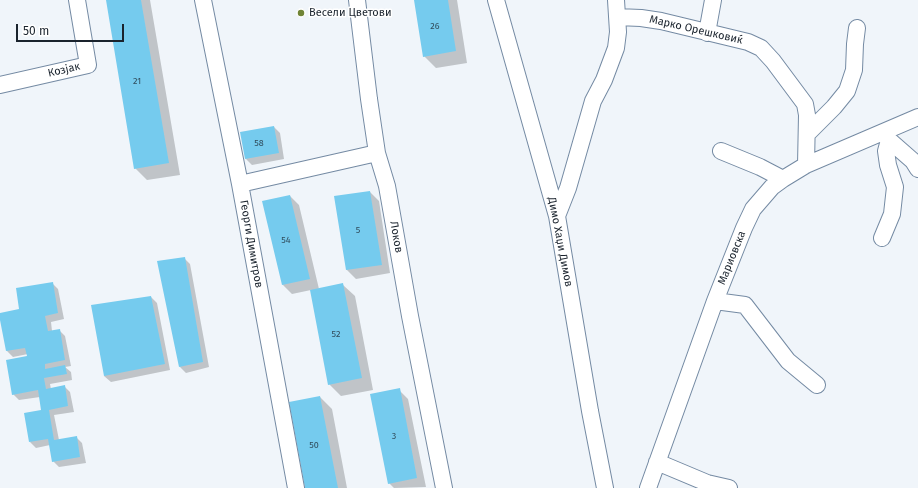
<!DOCTYPE html>
<html>
<head>
<meta charset="utf-8">
<style>
  body { margin:0 }
  #map { position:relative; width:918px; height:488px; overflow:hidden; background:#f0f5fa; font-family:"Fira Sans",sans-serif }
  canvas { display:block }
  .scale { position:absolute; left:16px; top:24px; width:108px; height:18px; box-sizing:border-box; border:2px solid #1a232d; border-top:0; padding-left:5px; font-size:12px; line-height:14px; white-space:nowrap; color:#1a232d; -webkit-text-stroke:3px #fff; paint-order:stroke }
</style>
</head>
<body>
<div id="map">
<canvas width="918" height="488"></canvas>
<div class="scale">50 m</div>
</div>
<script>
const context = document.querySelector('canvas').getContext('2d');
context.lineJoin = 'round';
function fillPath(path, color) { context.fillStyle = color; context.fill(path, 'evenodd'); }
const toPath = rows => new Path2D(rows.map(r => 'M' + r).join(''));
function strokePath(path, color, width, dash) { context.strokeStyle = color; context.lineWidth = width; context.lineCap = dash ? 'butt' : 'round'; context.setLineDash(dash || []); context.stroke(path); }
function write(font, color, halo, rows, align = 'center') {
  context.font = font + ' "Fira Sans",sans-serif'; context.lineWidth = 3; context.setLineDash([]); context.textBaseline = 'middle'; context.strokeStyle = halo; context.fillStyle = color; for (const [text, x, y, turn = 0] of rows) {
    context.save(); context.translate(x, y); context.rotate((+turn || 0) * Math.PI / 180); context.textAlign = isNaN(turn) ? turn : align; if (halo) context.strokeText(text, 0, 0); context.fillText(text, 0, 0); context.restore();
  }
}
fillPath(toPath([
  [107,0,150,0,180,175,147,180,135,168],
  [415,0,457,0,467,63,436,68,424,56],
  [274,127,280,133,284,159,252,165,246,159,241,133],
  [370,192,379,201,390,273,356,279,346,269],
  [290,196,299,205,319,289,343,285,355,296,373,390,341,396,329,384,311,290,292,294,283,285],
  [184,258,190,264,209,367,186,373,180,367],
  [52,283,58,289,64,319,51,322,52,331,59,330,65,336,71,366,65,367,71,372,72,380,50,384,51,389,64,386,70,392,74,412,54,415,59,440,76,437,82,443,86,463,59,467,53,461,50,445,36,448,30,442,43,411,40,397,19,400,13,394,28,357,28,354,13,357,7,351,0,314,21,310],
  [151,297,157,303,170,370,111,382,104,376],
  [399,390,408,399,426,487,394,488,389,483],
  [320,397,332,409,347,488,306,488]
]), '#0003');
fillPath(toPath([
  [106,0,141,0,169,163,134,169],
  [414,0,448,0,456,51,423,57],
  [274,126,279,153,245,159,240,132],
  [370,191,382,265,346,270,334,196],
  [290,195,310,279,282,285,262,201],
  [185,257,203,362,179,367,157,261],
  [53,282,58,313,45,316,48,331,60,329,65,360,45,364,45,369,65,365,67,374,44,378,46,389,65,385,68,406,49,410,54,440,77,436,80,457,52,462,48,439,29,442,24,413,41,410,38,390,12,395,6,360,27,356,25,348,6,351,0,320,0,313,19,309,16,288],
  [343,283,362,378,328,385,310,290],
  [151,296,165,364,104,376,91,305],
  [400,388,417,478,388,484,370,394],
  [320,396,338,488,305,488,289,402]
]), '#75cbee');
const street = toPath([
  [203,0,240,184,296,488],
  [357,0,369,99,377,153,387,186,410,316,444,488],
  [496,0,557,216,590,411,605,488],
  [617,17,641,18,661,21,748,42,761,48,773,61,805,104,807,115,806,165],
  [707,33,713,0],
  [0,85,88,65,77,0],
  [884,132,889,140,913,161,918,169],
  [807,134,834,107,847,91,854,70,855,44,857,28],
  [721,151,760,167,783,179],
  [240,184,377,153],
  [557,216,568,188,593,101,604,80,616,48,618,32,616,0],
  [882,238,892,214,895,187,888,165,886,151,889,140],
  [715,301,745,305,788,361,817,385],
  [657,462,707,483,729,488],
  [648,488,715,301,744,228,753,209,772,187,783,179,806,165,918,117]
]);
strokePath(street, '#748aa3', 18);
strokePath(street, '#fff', 16);
for (const [x, y, r, color] of [
  [301,13,4,"#708435"]
]) { const dot = new Path2D(); dot.arc(x, y, r, 0, 2 * Math.PI); context.fillStyle = color; context.fill(dot); strokePath(dot, '#fff', 1.5); }
write('9px', '#314d5d', null, [
  ["26",435,26],
  ["21",137,81],
  ["58",259,143],
  ["5",358,230],
  ["54",286,240],
  ["52",336,334],
  ["3",394,436],
  ["50",314,445]
]);
write('11px', '#1a232d', '#fff', [
  ["Весели Цветови",309,13]
], 'left');
write('11px', '#1a232d', '#fff', [
  ["Марко Орешковиќ",696,30,13],
  ["Козјак",64,70,-13],
  ["Локов",396,237,80],
  ["Димо Хаџи Димов",560,242,79],
  ["Георги Димитров",251,244,80],
  ["Мариовска",732,258,-68]
]);
</script>
</body>
</html>
